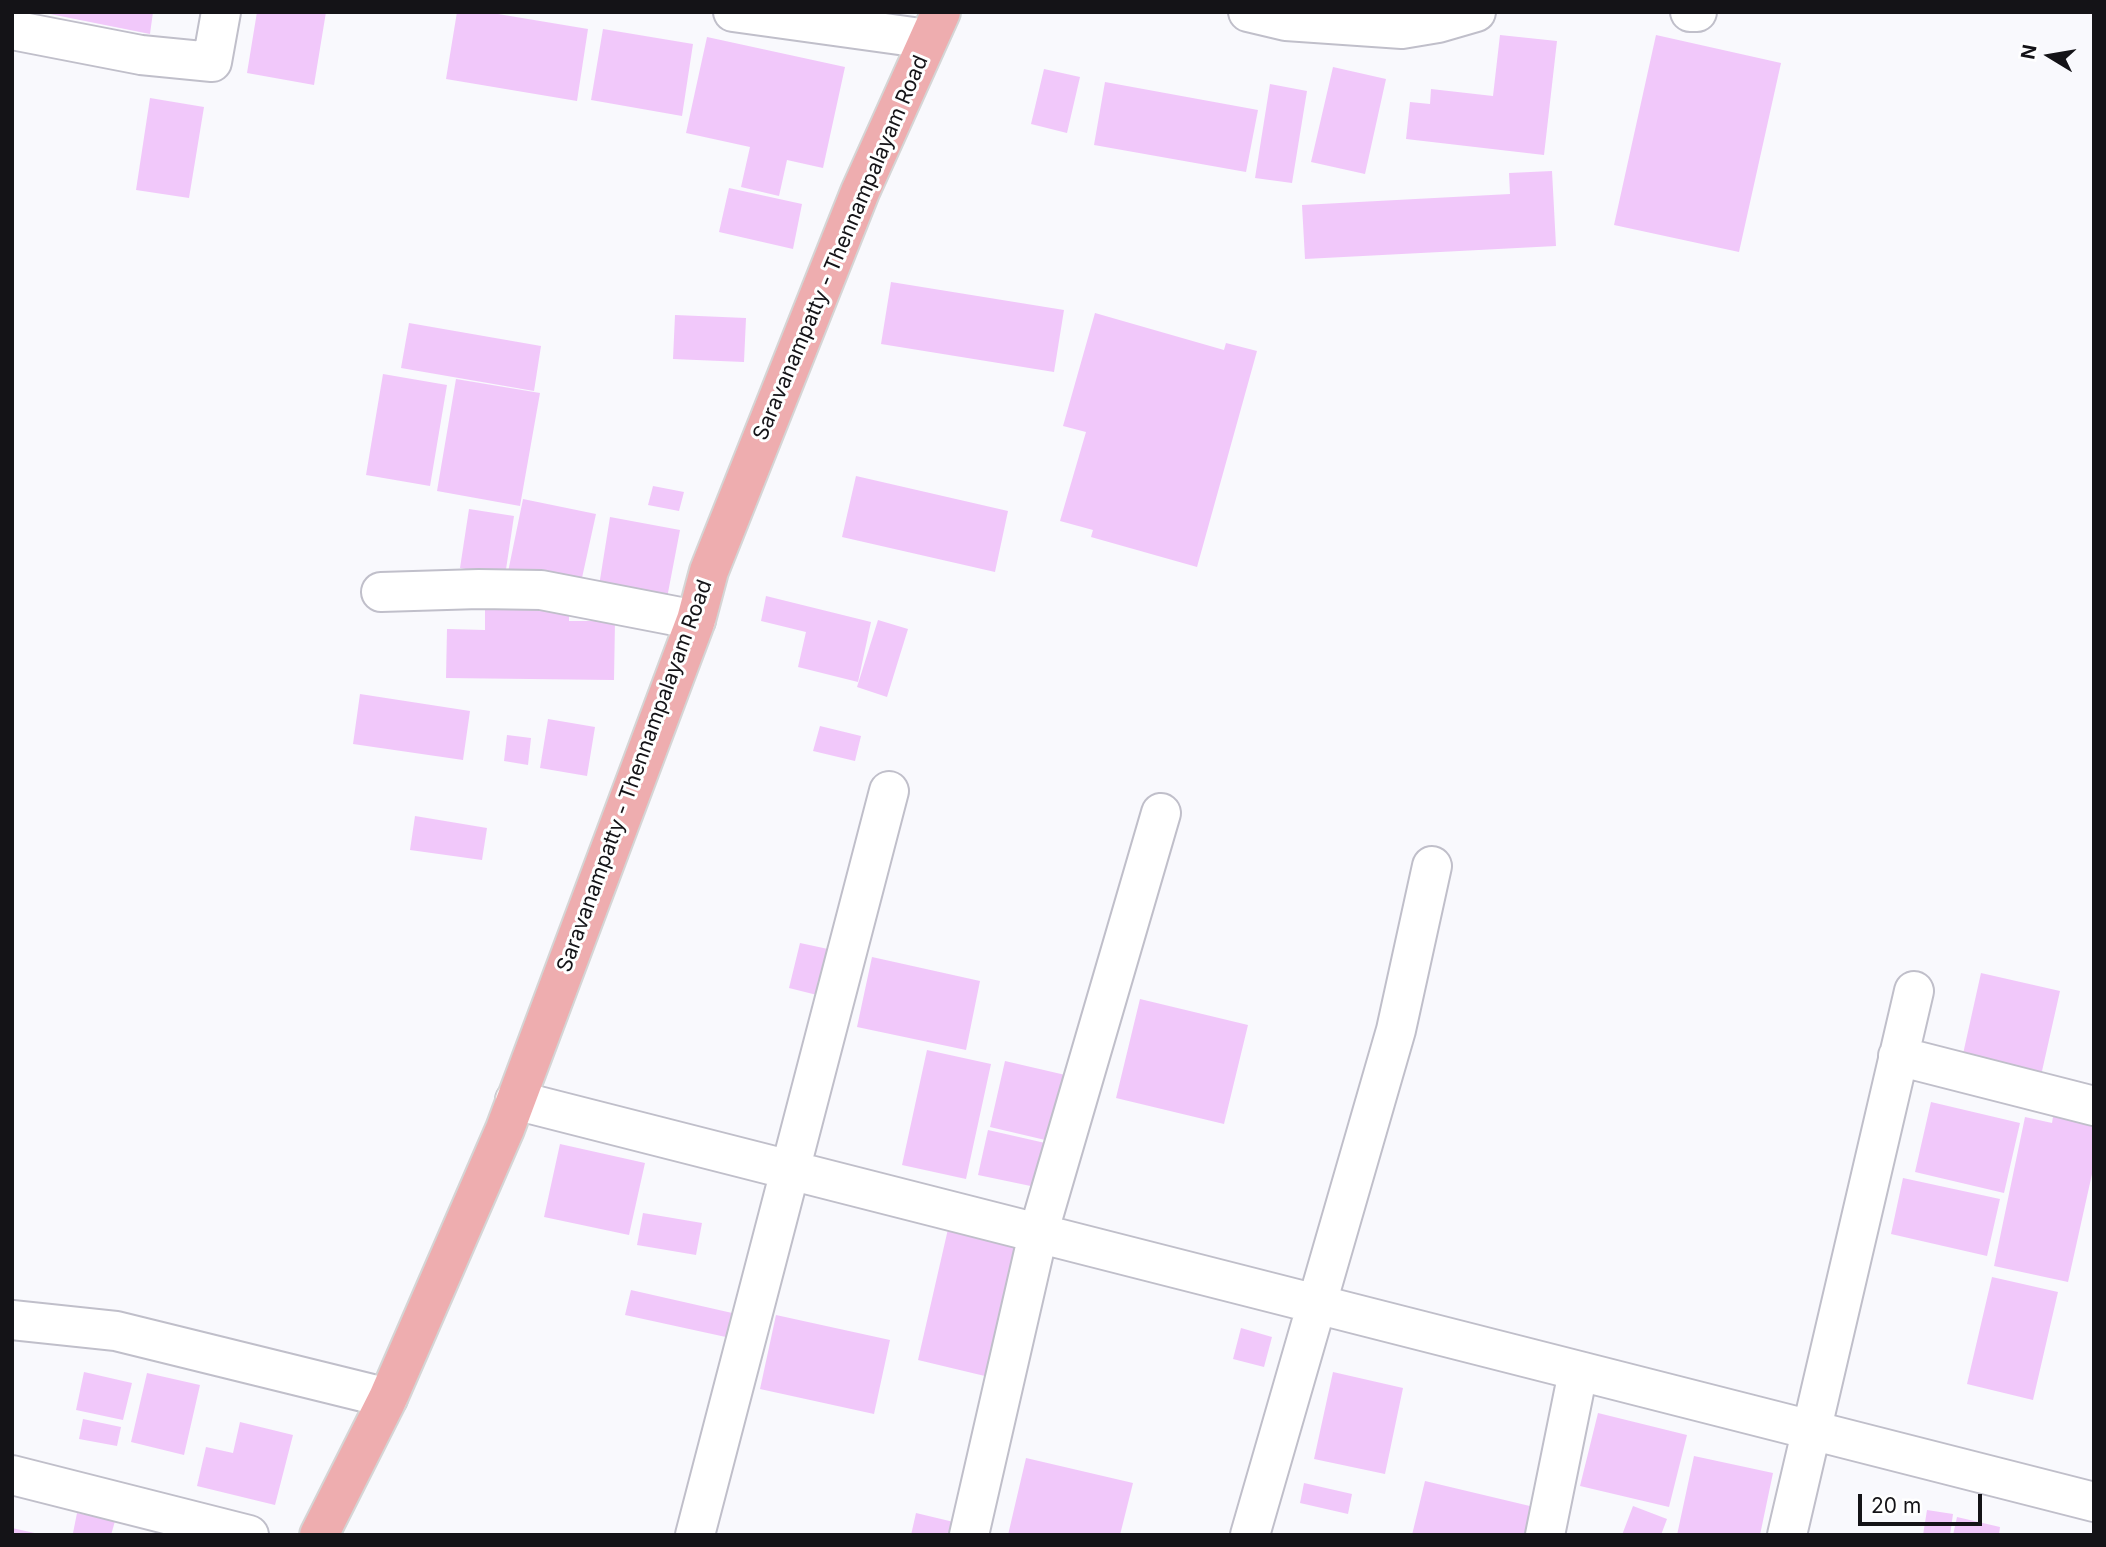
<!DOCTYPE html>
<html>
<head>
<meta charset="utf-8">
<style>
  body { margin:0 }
  #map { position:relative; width:2106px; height:1547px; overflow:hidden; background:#f9f9fd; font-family:Inter,sans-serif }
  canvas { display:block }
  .frame { position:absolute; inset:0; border:14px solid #141317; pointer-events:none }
  .north { position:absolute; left:2015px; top:21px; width:70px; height:70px; -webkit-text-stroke:5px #fff; paint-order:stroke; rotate:281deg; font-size:19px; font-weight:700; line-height:28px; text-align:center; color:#141317 }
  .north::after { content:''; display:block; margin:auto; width:24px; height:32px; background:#141317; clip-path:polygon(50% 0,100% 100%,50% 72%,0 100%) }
  .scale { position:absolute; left:1858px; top:1494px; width:124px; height:32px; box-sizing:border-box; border:4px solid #141317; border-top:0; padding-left:9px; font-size:21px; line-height:24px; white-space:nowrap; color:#141317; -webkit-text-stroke:5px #fff; paint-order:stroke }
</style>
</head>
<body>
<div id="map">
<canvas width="2106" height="1547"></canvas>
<div class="frame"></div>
<div class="north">N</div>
<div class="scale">20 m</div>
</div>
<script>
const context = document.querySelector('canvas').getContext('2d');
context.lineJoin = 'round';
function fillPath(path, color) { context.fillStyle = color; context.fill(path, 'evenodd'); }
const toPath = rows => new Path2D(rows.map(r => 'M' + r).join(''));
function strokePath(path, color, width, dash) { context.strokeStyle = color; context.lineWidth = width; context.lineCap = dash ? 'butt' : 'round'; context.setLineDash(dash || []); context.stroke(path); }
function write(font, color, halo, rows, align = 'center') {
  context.font = font + ' Inter,sans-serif'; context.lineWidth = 6; context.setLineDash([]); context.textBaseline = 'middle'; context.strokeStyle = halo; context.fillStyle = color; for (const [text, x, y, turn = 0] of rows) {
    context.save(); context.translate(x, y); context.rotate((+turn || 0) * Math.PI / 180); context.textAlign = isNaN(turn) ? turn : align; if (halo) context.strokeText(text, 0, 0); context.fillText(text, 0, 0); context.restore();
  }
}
fillPath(toPath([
  [40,12,153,12,150,34],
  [257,12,326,12,314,85,247,73],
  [457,12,486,12,588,29,577,101,446,79],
  [603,29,693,44,682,116,591,100],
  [1500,35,1557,41,1544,155,1406,139,1410,102,1430,104,1431,89,1493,96],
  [1656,35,1781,63,1739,252,1614,225],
  [707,37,845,67,823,168,787,160,779,196,741,187,750,147,686,133],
  [1333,67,1386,79,1365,174,1311,162],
  [1044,69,1080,77,1067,133,1031,124],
  [1105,82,1258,110,1246,172,1094,145],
  [1270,84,1307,91,1292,183,1255,178],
  [150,98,204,107,189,198,136,190],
  [1552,171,1556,246,1305,259,1302,205,1510,194,1509,173],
  [729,188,802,204,793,249,719,232],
  [891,282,1064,310,1054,372,881,344],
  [1095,313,1224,350,1226,343,1257,351,1197,567,1091,537,1093,530,1060,521,1086,432,1063,426],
  [675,315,746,318,744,362,673,359],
  [409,323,541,346,534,391,401,368],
  [383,374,447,385,430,486,366,475],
  [456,379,540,393,520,506,437,491],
  [856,476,1008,511,995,572,842,537],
  [653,486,684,492,679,511,648,505],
  [523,499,596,514,580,587,508,572],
  [469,509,514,516,505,576,460,568],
  [610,517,680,530,667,598,599,586],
  [766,596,871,622,858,682,798,667,806,632,761,621],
  [485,604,569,605,569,621,615,621,614,680,446,678,447,629,485,630],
  [878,620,908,629,887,697,857,687],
  [360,694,470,711,463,760,353,744],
  [548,719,595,727,587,776,540,768],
  [820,726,861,736,855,761,813,751],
  [507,735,531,738,528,765,504,761],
  [415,816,487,828,482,860,410,850],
  [800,943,828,949,817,995,789,988],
  [872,957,980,981,966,1050,857,1027],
  [1981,973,2060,991,2040,1080,1961,1063],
  [1140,999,1248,1025,1224,1124,1116,1098],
  [927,1050,991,1064,966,1179,902,1165],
  [1005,1061,1074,1077,1058,1143,990,1127],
  [1931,1102,2020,1123,2004,1193,1915,1172],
  [2055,1104,2094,1114,2094,1165,2068,1282,1994,1266,2025,1117,2052,1123],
  [988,1130,1054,1145,1045,1189,978,1175],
  [560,1144,645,1163,629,1235,544,1217],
  [1903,1178,2000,1199,1987,1256,1891,1234],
  [643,1213,702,1223,696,1255,637,1245],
  [948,1229,1019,1245,989,1377,918,1360],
  [1992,1277,2058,1292,2033,1400,1967,1384],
  [631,1290,741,1315,735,1339,625,1315],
  [776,1315,890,1340,874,1414,760,1389],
  [1241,1328,1272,1337,1264,1367,1233,1359],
  [84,1372,132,1383,123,1420,76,1410],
  [1333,1372,1403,1388,1385,1474,1314,1459],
  [147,1373,200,1385,184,1455,131,1442],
  [1598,1413,1687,1435,1669,1507,1580,1486],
  [83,1419,121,1427,117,1446,79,1439],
  [240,1422,293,1435,275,1505,197,1486,206,1447,233,1453],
  [1694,1456,1773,1473,1760,1535,1677,1535],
  [1026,1458,1133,1483,1120,1535,1008,1535],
  [1425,1481,1534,1507,1528,1535,1412,1535],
  [1304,1483,1352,1494,1348,1514,1300,1503],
  [1633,1506,1667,1519,1661,1535,1622,1535],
  [1927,1510,1953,1514,1950,1535,1923,1535],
  [77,1513,115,1521,111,1535,73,1533],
  [916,1513,962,1524,959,1535,911,1535],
  [1957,1517,2000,1527,1999,1535,1953,1535],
  [12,1528,39,1534,39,1535,12,1535]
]), '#f1c8fa');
const minor = toPath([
  [733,12,928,39],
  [1248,12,1286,21,1402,29,1438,23,1476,12],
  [1690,12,1697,12],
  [12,30,141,55,212,62,221,12],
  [381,592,479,589,541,590,696,620],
  [1898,1056,2094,1106],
  [515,1100,2094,1502],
  [12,1320,116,1331,388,1398],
  [12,1475,249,1535],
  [695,1535,889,791],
  [969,1535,1038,1234,1161,813],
  [1250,1535,1396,1030,1432,866],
  [1545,1535,1578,1372],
  [1787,1535,1914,991]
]);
const major = toPath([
  [319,1535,388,1398,505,1129,696,620,709,571,860,192,941,12]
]);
strokePath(minor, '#c0bfca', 42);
strokePath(major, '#d5d5d5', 42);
strokePath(minor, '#fff', 38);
strokePath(major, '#eeadaf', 38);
write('21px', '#141317', '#fff', [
  ["Saravanampatty - Thennampalayam Road",841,248,-67],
  ["Saravanampatty - Thennampalayam Road",635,776,-70]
]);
</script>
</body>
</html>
